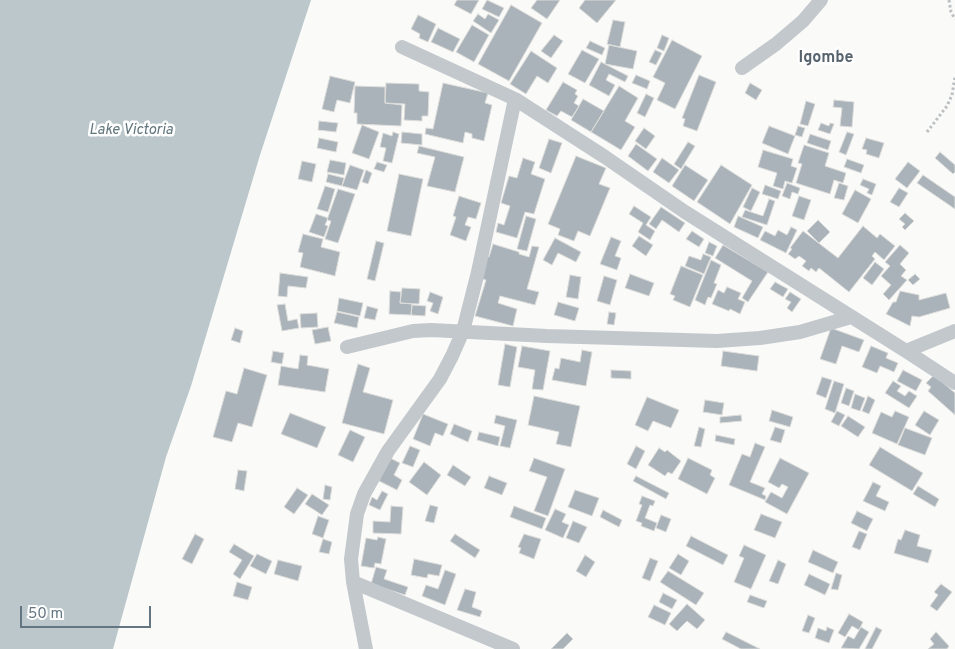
<!DOCTYPE html>
<html>
<head>
<meta charset="utf-8">
<style>
  body { margin:0 }
  #map { position:relative; width:955px; height:649px; overflow:hidden; background:#fafaf8; font-family:Overpass,sans-serif }
  canvas { display:block }
  .scale { position:absolute; left:20px; top:606px; width:131px; height:22px; box-sizing:border-box; border:2px solid #657683; border-top:0; padding-left:6px; font-size:15px; line-height:18px; white-space:nowrap; color:#657683; -webkit-text-stroke:4px #fff; paint-order:stroke }
</style>
</head>
<body>
<div id="map">
<canvas width="955" height="649"></canvas>
<div class="scale">50 m</div>
</div>
<script>
const context = document.querySelector('canvas').getContext('2d');
context.lineJoin = 'round';
function fillPath(path, color) { context.fillStyle = color; context.fill(path, 'evenodd'); }
const toPath = rows => new Path2D(rows.map(r => 'M' + r).join(''));
function strokePath(path, color, width, dash) { context.strokeStyle = color; context.lineWidth = width; context.lineCap = dash ? 'butt' : 'round'; context.setLineDash(dash || []); context.stroke(path); }
function write(font, color, halo, rows, align = 'center') {
  context.font = font + ' Overpass,sans-serif'; context.lineWidth = 5; context.setLineDash([]); context.textBaseline = 'middle'; context.strokeStyle = halo; context.fillStyle = color; for (const [text, x, y, turn = 0] of rows) {
    context.save(); context.translate(x, y); context.rotate((+turn || 0) * Math.PI / 180); context.textAlign = isNaN(turn) ? turn : align; if (halo) context.strokeText(text, 0, 0); context.fillText(text, 0, 0); context.restore();
  }
}
fillPath(toPath([
  [0,0,311,0,260,155,191,386,166,457,113,649,0,649]
]), '#bbc7cb');
const building = toPath([
  [457,0,479,0,471,14,454,5,457,0],
  [487,0,504,8,499,17,482,9,487,0],
  [537,0,560,0,547,19,531,8,537,0],
  [585,0,616,0,597,23,579,8,585,0],
  [511,5,542,23,509,81,478,64,511,5],
  [478,14,485,19,488,14,499,20,491,33,473,21,478,14],
  [418,15,436,24,428,42,419,38,420,34,411,29,418,15],
  [613,20,625,22,620,47,607,44,613,20],
  [472,25,489,35,474,62,456,52,472,25],
  [438,28,460,39,453,52,431,42,438,28],
  [554,35,563,41,551,58,541,51,554,35],
  [662,35,669,38,664,51,657,48,662,35],
  [672,40,702,56,675,109,657,100,665,83,653,77,672,40],
  [590,41,605,48,602,55,586,48,590,41],
  [609,45,637,51,633,69,605,64,609,45],
  [582,50,599,59,585,83,568,74,582,50],
  [655,50,662,53,656,65,649,62,655,50],
  [531,51,557,68,548,83,537,76,526,94,510,84,531,51],
  [601,62,628,76,625,82,609,74,606,80,615,85,609,96,589,85,601,62],
  [636,75,650,81,647,89,632,83,636,75],
  [699,75,716,82,697,131,683,126,685,119,682,118,699,75],
  [330,76,355,82,350,103,337,100,334,112,322,109,330,76],
  [563,82,577,90,575,94,578,96,574,103,579,106,572,117,561,111,557,116,546,110,563,82],
  [386,83,419,84,419,91,429,92,428,116,422,116,422,121,404,120,405,104,385,103,386,83],
  [443,83,488,93,485,103,492,105,484,141,472,138,472,134,465,132,463,143,425,134,426,128,433,129,443,83],
  [750,83,762,90,756,100,745,93,750,83],
  [355,86,385,87,385,103,402,105,401,126,357,124,357,113,354,113,355,86],
  [619,86,638,98,625,121,635,127,621,150,591,132,619,86],
  [646,94,654,98,645,117,637,113,646,94],
  [583,99,604,111,591,132,571,120,583,99],
  [834,100,854,102,852,127,840,126,842,108,833,107,834,100],
  [806,101,815,104,808,126,800,124,806,101],
  [319,121,338,123,336,132,318,130,319,121],
  [821,123,829,126,830,123,834,124,830,134,818,130,821,123],
  [362,125,379,132,369,159,352,153,362,125],
  [769,126,795,136,788,154,762,143,769,126],
  [798,126,805,128,802,137,795,135,798,126],
  [644,128,655,136,646,149,635,141,644,128],
  [393,132,399,134,392,163,383,161,386,148,380,147,383,133,392,136,393,132],
  [402,132,422,134,422,145,401,143,402,132],
  [847,132,854,134,846,155,839,152,847,132],
  [810,134,831,141,828,150,807,143,810,134],
  [319,138,338,142,336,152,317,148,319,138],
  [866,138,884,143,879,158,866,154,867,150,862,149,866,138],
  [549,139,562,143,551,173,539,168,549,139],
  [688,142,695,146,681,169,674,164,688,142],
  [636,144,657,159,648,171,628,156,636,144],
  [804,145,829,153,825,166,846,173,843,183,834,180,830,194,796,183,802,164,798,163,804,145],
  [419,146,464,157,455,192,427,186,435,157,417,153,419,146],
  [763,150,793,159,791,166,797,168,792,183,785,181,783,189,773,186,777,173,758,167,763,150],
  [940,152,955,165,955,172,953,174,935,158,940,152],
  [576,156,606,168,599,184,610,188,590,236,578,231,574,241,558,235,560,229,548,224,576,156],
  [523,158,535,162,531,174,545,179,534,214,525,212,517,238,496,232,498,223,504,225,510,206,501,203,509,176,517,178,523,158],
  [662,158,679,170,669,183,653,172,662,158],
  [847,159,864,165,861,173,844,167,847,159],
  [330,160,346,163,344,175,327,172,330,160],
  [302,161,316,164,312,182,298,179,302,161],
  [377,162,387,165,384,172,374,169,377,162],
  [908,162,920,171,907,188,895,179,908,162],
  [350,165,364,170,357,190,342,186,350,165],
  [685,165,708,180,694,201,672,186,685,165],
  [721,165,752,185,730,224,697,202,721,165],
  [366,170,372,173,368,184,362,182,366,170],
  [328,174,344,178,342,186,326,182,328,174],
  [399,174,423,179,411,236,387,231,399,174],
  [923,175,955,197,955,209,917,183,923,175],
  [863,179,876,184,872,195,867,193,869,189,860,185,863,179],
  [787,183,800,188,798,194,792,192,790,199,782,196,787,183],
  [839,183,848,186,844,200,834,198,839,183],
  [765,185,781,191,778,199,762,194,765,185],
  [325,186,335,189,328,212,317,209,325,186],
  [752,188,760,192,751,211,743,207,752,188],
  [899,188,908,193,899,207,890,202,899,188],
  [338,189,355,194,338,243,325,239,331,221,327,220,338,189],
  [855,190,871,199,858,223,842,214,855,190],
  [459,196,481,203,476,219,468,217,465,225,471,227,466,241,450,235,456,217,453,216,459,196],
  [799,196,811,200,804,220,792,216,799,196],
  [769,199,775,201,767,225,742,217,745,210,763,216,769,199],
  [634,206,651,217,646,225,655,231,650,240,638,232,643,223,629,214,634,206],
  [661,207,685,223,679,232,662,220,656,229,649,224,661,207],
  [905,213,914,221,905,230,902,227,905,224,899,219,905,213],
  [316,214,328,218,325,225,328,226,324,237,309,232,316,214],
  [526,216,536,219,527,251,517,249,526,216],
  [738,216,763,227,758,238,734,227,738,216],
  [818,220,830,232,819,243,807,231,818,220],
  [863,226,877,238,880,234,895,246,884,260,875,252,872,256,875,259,849,292,819,268,816,272,811,268,809,271,802,266,806,261,799,256,795,259,788,254,792,249,790,248,803,231,838,258,863,226],
  [791,227,797,230,786,253,760,240,765,231,775,236,778,230,787,235,791,227],
  [692,231,704,239,699,247,686,239,692,231],
  [303,234,323,239,321,247,340,252,335,276,300,267,303,253,298,252,303,234],
  [639,236,653,245,646,256,632,246,639,236],
  [611,237,621,241,615,256,621,258,617,270,600,264,611,237],
  [555,238,581,252,576,262,558,253,552,265,543,260,555,238],
  [376,241,384,243,375,281,367,279,376,241],
  [709,242,717,246,713,256,705,253,709,242],
  [493,244,519,252,519,254,529,257,532,246,539,247,527,289,539,292,535,305,500,296,498,303,517,309,513,326,475,316,486,280,480,278,486,256,489,257,493,244],
  [723,245,768,272,748,302,742,298,752,281,715,258,723,245],
  [900,245,909,253,900,264,906,270,901,276,907,280,889,300,883,294,891,285,881,276,890,266,885,262,900,245],
  [703,254,711,257,704,274,685,266,689,256,701,260,703,254],
  [711,260,721,265,714,283,717,284,711,298,708,297,705,305,695,300,711,260],
  [875,262,884,269,872,285,863,278,875,262],
  [681,266,703,275,690,307,673,300,675,296,670,294,681,266],
  [280,273,308,277,306,288,288,286,287,297,278,296,280,273],
  [630,274,654,283,649,296,625,288,630,274],
  [915,274,920,279,913,285,908,280,915,274],
  [570,275,581,277,578,299,566,297,570,275],
  [604,276,617,280,610,305,597,301,604,276],
  [775,282,788,289,783,297,770,289,775,282],
  [727,287,741,293,738,299,745,302,740,314,730,309,729,311,712,304,718,290,724,293,727,287],
  [402,288,420,289,419,304,400,303,402,288],
  [390,291,401,292,400,303,412,304,411,315,389,314,390,291],
  [900,291,919,295,919,300,946,293,950,308,919,317,912,316,910,326,886,314,893,302,896,302,900,291],
  [430,292,443,297,438,314,430,311,433,303,427,301,430,292],
  [790,292,801,299,792,312,787,308,791,302,785,299,790,292],
  [339,298,363,303,360,316,337,311,339,298],
  [558,302,579,308,575,321,554,315,558,302],
  [285,304,288,321,297,319,299,328,282,331,277,305,285,304],
  [412,305,426,306,425,316,411,315,412,305],
  [367,306,378,309,375,320,364,318,367,306],
  [337,312,359,317,357,328,334,323,337,312],
  [609,312,616,313,614,325,607,324,609,312],
  [317,313,318,327,301,328,300,314,317,313],
  [328,327,331,341,315,344,312,330,328,327],
  [235,328,243,331,240,343,231,340,235,328],
  [831,328,864,340,859,352,842,346,836,364,820,359,831,328],
  [505,344,517,347,510,387,498,385,505,344],
  [522,346,550,351,543,390,532,389,535,370,518,367,522,346],
  [871,346,888,353,886,358,898,363,894,372,880,366,877,373,862,367,871,346],
  [582,350,592,352,586,386,552,380,555,368,559,369,561,358,580,362,582,350],
  [273,351,284,353,282,364,271,362,273,351],
  [723,351,759,356,757,371,721,366,723,351],
  [300,355,308,356,307,365,329,369,325,392,278,385,281,366,298,369,300,355],
  [358,364,370,368,363,392,393,400,384,434,342,423,358,364],
  [244,368,267,375,252,427,238,423,232,442,213,437,226,391,237,394,244,368],
  [611,370,631,371,631,379,611,378,611,370],
  [903,370,922,380,916,391,897,381,903,370],
  [934,375,955,393,955,415,928,391,931,387,926,383,934,375],
  [822,377,832,380,826,398,816,394,822,377],
  [834,381,844,384,835,413,825,409,834,381],
  [893,381,901,386,897,391,905,396,909,391,917,396,909,408,885,393,893,381],
  [846,388,854,391,849,406,841,403,846,388],
  [855,394,865,398,860,411,851,408,855,394],
  [534,396,580,406,571,447,556,444,559,432,528,425,534,396],
  [868,396,875,400,869,414,862,411,868,396],
  [647,397,679,410,671,428,653,421,648,431,635,425,647,397],
  [705,400,724,403,722,415,703,412,705,400],
  [772,410,793,417,790,427,769,421,772,410],
  [837,411,845,415,839,426,831,422,837,411],
  [895,411,909,417,897,444,872,433,881,412,892,417,895,411],
  [924,411,939,420,930,435,915,425,924,411],
  [290,413,326,427,317,448,281,434,290,413],
  [423,414,448,424,443,436,435,433,430,446,413,439,423,414],
  [496,415,517,420,510,448,500,446,505,426,494,423,496,415],
  [741,415,742,421,720,423,720,417,741,415],
  [848,416,865,427,858,437,841,426,848,416],
  [454,424,472,431,468,442,450,434,454,424],
  [699,427,705,429,701,447,694,446,699,427],
  [775,427,785,430,781,443,770,440,775,427],
  [905,428,932,438,925,455,898,445,905,428],
  [350,430,365,437,353,462,338,455,350,430],
  [479,432,500,437,498,446,477,440,479,432],
  [716,435,735,439,734,445,715,441,716,435],
  [755,443,765,447,750,482,765,488,762,494,766,496,765,500,729,485,742,454,750,457,755,443],
  [410,446,420,450,413,467,402,463,410,446],
  [636,446,645,451,636,469,627,464,636,446],
  [880,447,923,473,912,491,869,465,880,447],
  [659,448,665,452,667,450,681,461,672,474,668,472,665,476,648,465,659,448],
  [390,458,400,463,394,475,402,480,397,490,379,481,390,458],
  [534,458,565,469,548,516,534,511,547,477,529,471,534,458],
  [688,458,712,470,710,475,715,478,707,494,678,479,688,458],
  [780,458,809,473,787,514,765,502,771,492,782,498,788,487,782,484,779,488,768,482,780,458],
  [424,462,441,475,427,495,409,482,424,462],
  [453,465,471,477,465,486,447,475,453,465],
  [238,470,247,471,244,491,235,489,238,470],
  [489,476,507,483,502,495,484,488,489,476],
  [636,476,669,493,666,499,633,481,636,476],
  [873,482,881,486,876,496,889,502,885,511,863,501,873,482],
  [325,485,332,487,330,500,323,499,325,485],
  [918,486,939,499,935,507,913,494,918,486],
  [297,488,308,495,294,514,284,507,297,488],
  [575,490,599,498,592,516,568,507,575,490],
  [382,491,388,494,380,510,369,505,372,497,377,500,382,491],
  [312,494,329,505,322,515,305,504,312,494],
  [642,496,655,501,653,506,650,505,645,518,657,523,654,531,641,526,642,523,636,521,642,505,639,504,642,496],
  [430,505,438,507,434,523,425,521,430,505],
  [391,506,403,507,401,534,373,533,373,521,390,522,391,506],
  [514,506,546,518,542,529,510,517,514,506],
  [555,509,566,514,562,522,569,525,563,538,545,530,555,509],
  [603,510,622,520,619,527,600,517,603,510],
  [857,511,873,519,867,531,851,523,857,511],
  [761,514,782,522,775,538,754,530,761,514],
  [661,515,671,519,666,532,656,528,661,515],
  [318,516,329,520,323,538,312,534,318,516],
  [573,521,587,527,579,543,566,538,573,521],
  [905,530,920,535,917,546,932,550,928,563,894,553,898,539,901,540,905,530],
  [859,531,867,534,860,550,852,547,859,531],
  [195,534,204,539,192,564,182,559,195,534],
  [455,534,480,550,475,558,450,541,455,534],
  [524,534,541,539,534,559,519,553,521,548,518,547,524,534],
  [691,536,728,555,723,565,686,546,691,536],
  [378,537,386,539,381,564,375,563,374,568,361,566,366,538,377,540,378,537],
  [323,539,332,542,329,554,319,552,323,539],
  [234,544,254,556,240,579,233,574,242,560,229,552,234,544],
  [744,545,766,555,751,589,734,582,744,558,739,556,744,545],
  [813,550,838,562,833,573,808,562,813,550],
  [257,554,272,561,266,574,250,566,257,554],
  [678,554,689,561,681,575,669,568,678,554],
  [585,555,595,562,586,577,576,571,585,555],
  [650,558,658,561,650,581,642,578,650,558],
  [414,559,442,565,439,576,428,574,427,578,411,575,414,559],
  [278,560,302,566,298,581,274,574,278,560],
  [778,560,786,564,778,584,769,581,778,560],
  [376,567,387,570,384,579,408,587,405,595,371,584,376,567],
  [445,570,456,574,445,605,422,596,426,585,438,589,445,570],
  [668,571,704,593,696,605,660,582,668,571],
  [836,573,842,575,838,590,831,589,836,573],
  [809,574,830,584,825,595,804,585,809,574],
  [237,582,252,587,248,600,233,596,237,582],
  [941,584,952,592,937,611,930,606,938,595,934,592,941,584],
  [465,589,476,592,472,607,482,611,480,617,457,610,465,589],
  [663,593,677,600,672,609,659,602,663,593],
  [750,595,767,601,764,608,747,602,750,595],
  [687,604,705,620,697,629,687,621,677,631,669,624,687,604],
  [654,605,671,613,665,625,648,617,654,605],
  [849,614,863,622,859,630,852,626,845,637,838,633,849,614],
  [808,615,815,618,809,633,802,631,808,615],
  [827,627,834,630,829,643,815,638,818,628,826,631,827,627],
  [861,627,869,632,859,649,841,648,848,636,854,639,861,627],
  [876,627,882,630,872,649,865,649,876,627],
  [726,632,760,649,741,649,722,639,726,632],
  [936,632,949,646,947,649,928,649,934,644,930,639,936,632],
  [567,633,573,639,563,649,551,649,567,633]
]);
fillPath(building, '#aab3b9');
strokePath(building, '#dcdcda', 1);
strokePath(toPath([
  [949,0,951,12,955,19],
  [927,132,947,106,952,95,955,77]
]), '#bbbfc2', 3, [2.5, 2.5]);
strokePath(toPath([
  [402,47,515,99,605,157,685,212,906,351,955,383],
  [742,68,776,44,803,21,821,0],
  [347,347,413,331,431,330,547,336,717,341,760,338,800,332,851,317],
  [906,351,955,331],
  [353,582,513,649],
  [366,649,353,582,351,559,357,514,364,494,388,451,440,379,452,356,463,331,478,272,515,99]
]), '#c3c8cc', 14);
write('italic 15px', '#60757c', '#fff', [
  ["Lake Victoria",131,131]
]);
write('bold 16px', '#57646e', '#fff', [
  ["Igombe",826,59]
]);
</script>
</body>
</html>
